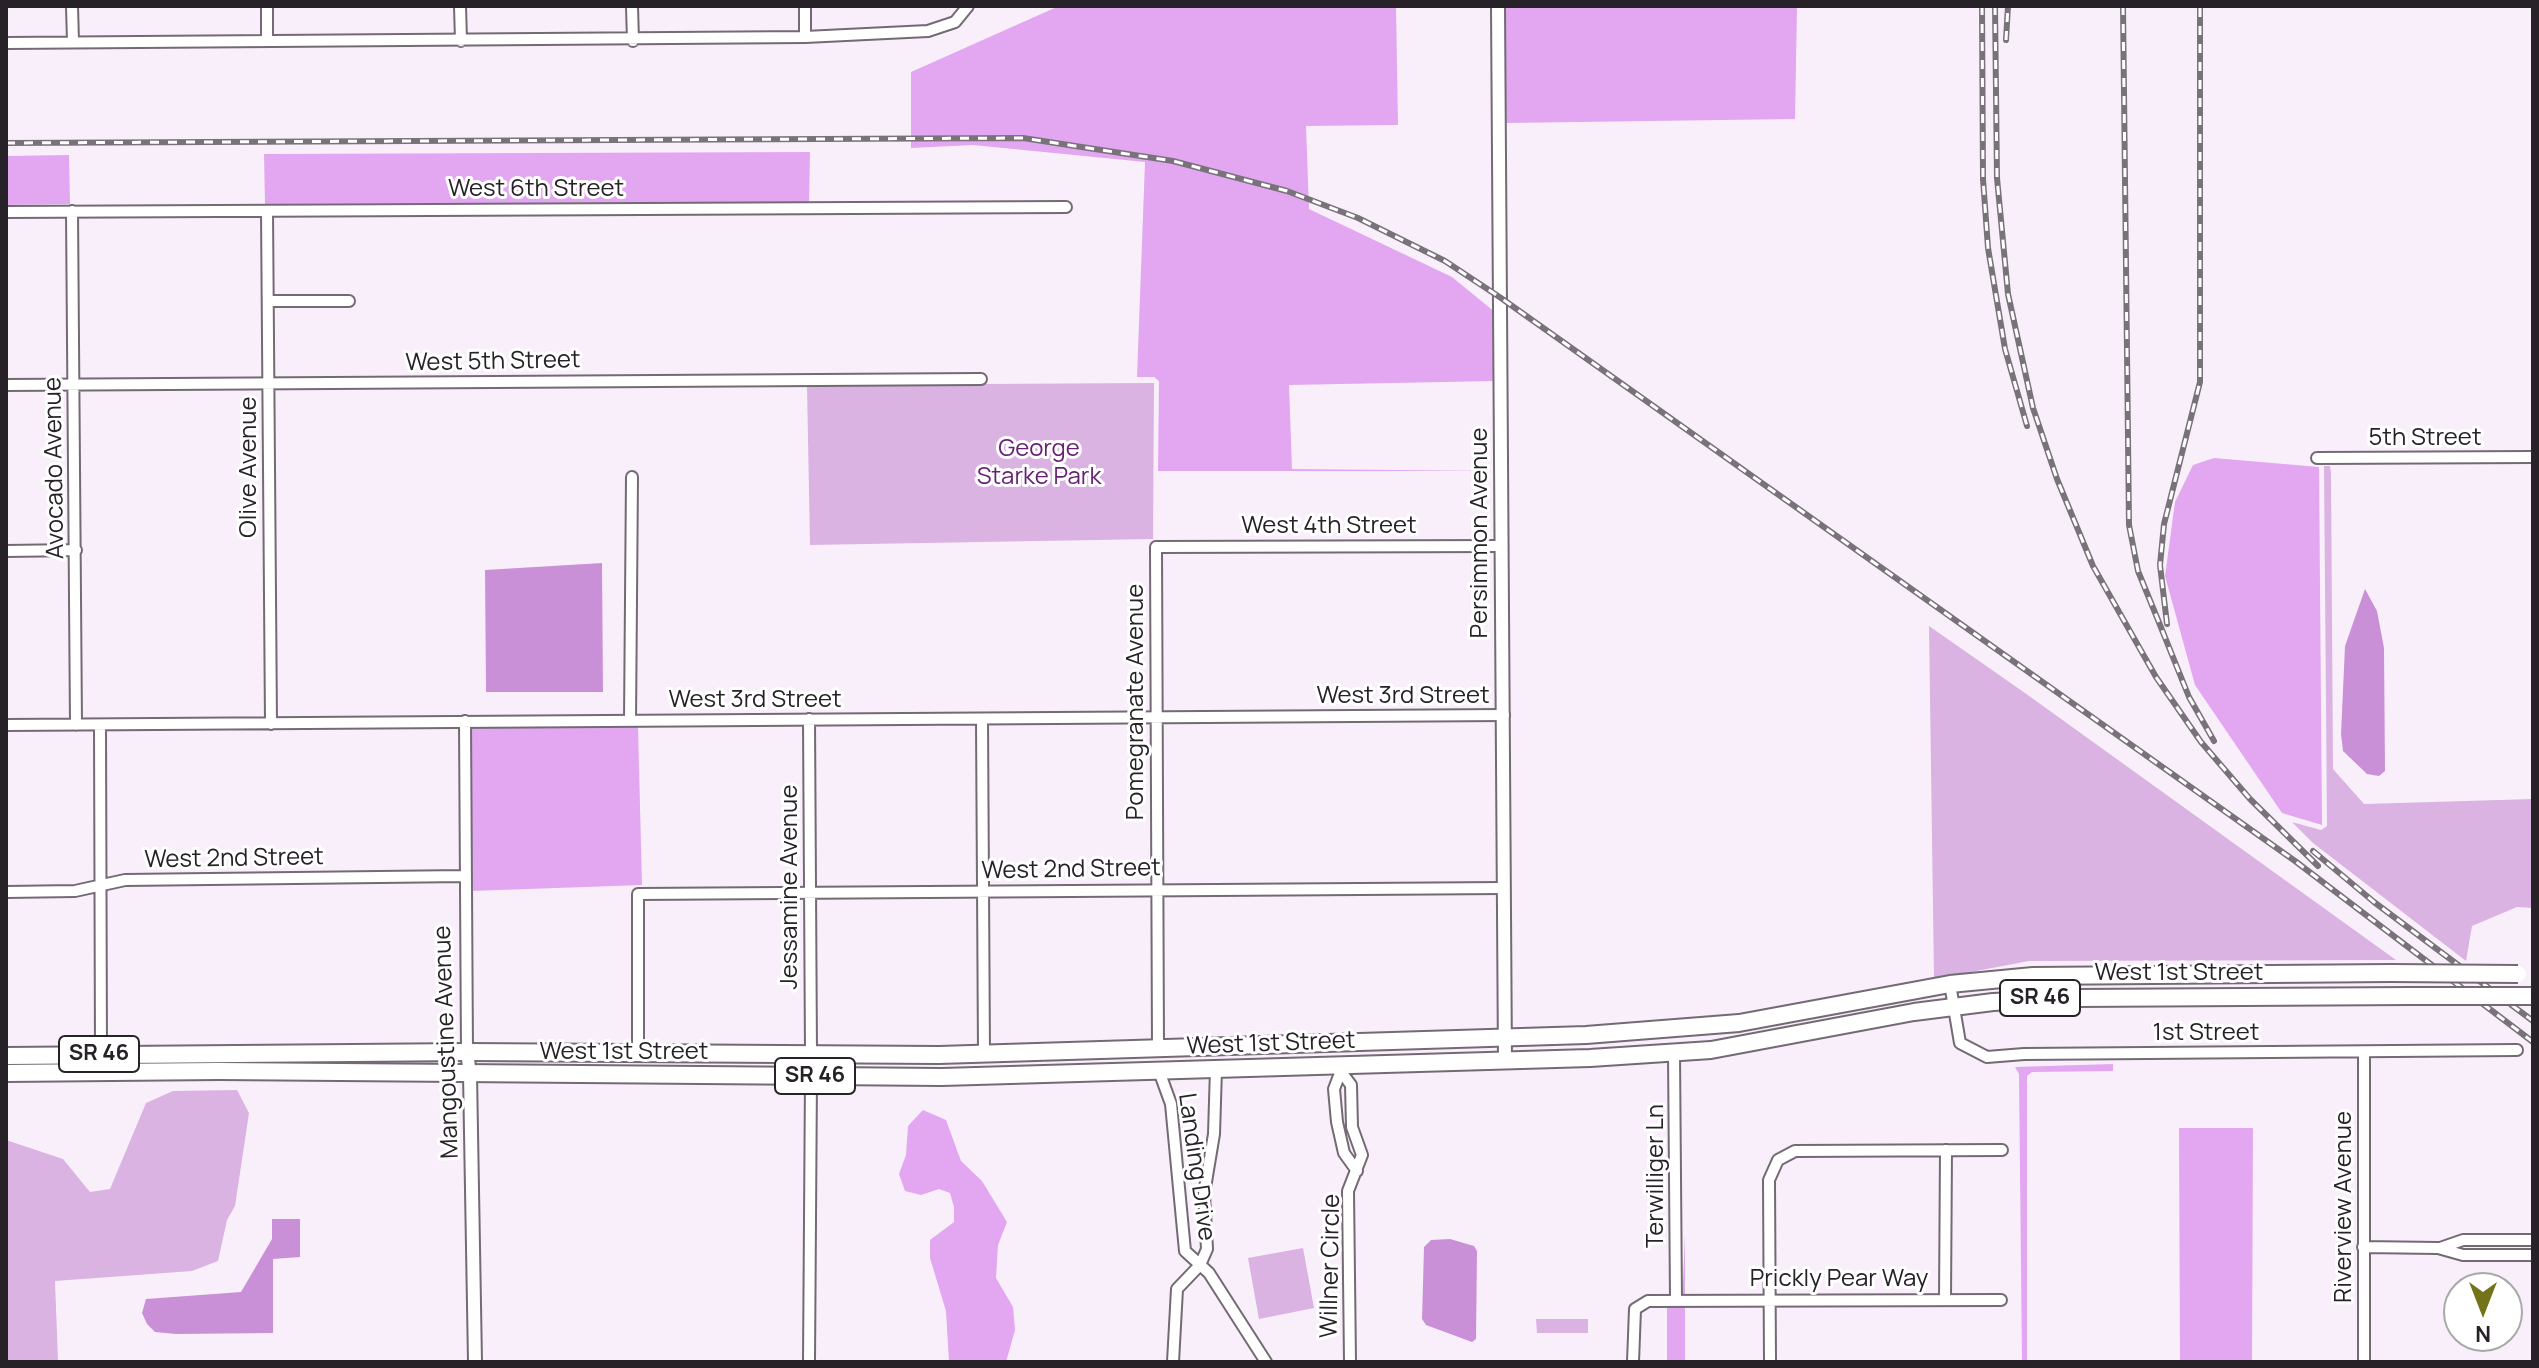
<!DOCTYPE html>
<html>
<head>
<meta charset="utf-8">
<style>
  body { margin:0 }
  #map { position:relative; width:2539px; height:1368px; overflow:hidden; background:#f9effb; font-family:Manrope,sans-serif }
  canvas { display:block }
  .frame { position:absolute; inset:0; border:8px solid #262227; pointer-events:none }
  .north { position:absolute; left:2443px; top:1272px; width:80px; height:80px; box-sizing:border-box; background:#fff; border:2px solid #a8a7a9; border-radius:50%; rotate:180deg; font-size:22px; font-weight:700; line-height:32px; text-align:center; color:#262227 }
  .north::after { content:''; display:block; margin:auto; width:28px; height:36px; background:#737419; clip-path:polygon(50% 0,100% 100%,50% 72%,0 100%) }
</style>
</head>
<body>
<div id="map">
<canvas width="2539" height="1368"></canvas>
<div class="frame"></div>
<div class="north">N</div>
</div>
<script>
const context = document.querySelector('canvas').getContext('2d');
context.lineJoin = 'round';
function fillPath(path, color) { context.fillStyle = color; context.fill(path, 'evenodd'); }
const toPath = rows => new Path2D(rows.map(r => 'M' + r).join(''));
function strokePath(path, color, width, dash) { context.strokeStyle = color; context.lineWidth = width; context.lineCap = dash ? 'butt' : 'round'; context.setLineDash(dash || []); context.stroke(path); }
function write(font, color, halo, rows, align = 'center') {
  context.font = font + ' Manrope,sans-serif'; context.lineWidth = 6; context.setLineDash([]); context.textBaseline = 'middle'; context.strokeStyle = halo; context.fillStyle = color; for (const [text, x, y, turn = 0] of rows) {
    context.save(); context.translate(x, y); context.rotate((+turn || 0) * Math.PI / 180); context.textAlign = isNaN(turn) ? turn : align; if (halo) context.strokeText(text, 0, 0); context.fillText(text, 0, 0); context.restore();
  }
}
fillPath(toPath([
  [1154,383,1153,539,810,545,807,385],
  [2324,466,2330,466,2331,473,2333,769,2364,804,2533,799,2533,908,2517,907,2472,926,2466,961,2313,843,2292,822,2321,830,2327,826],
  [1929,626,2025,693,2396,960,2029,961,1934,979],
  [237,1090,249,1113,235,1206,227,1220,218,1261,192,1271,55,1281,58,1362,6,1362,6,1140,63,1159,90,1192,110,1189,146,1103,173,1091],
  [1303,1248,1314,1308,1259,1319,1248,1258],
  [1536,1319,1588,1319,1588,1333,1537,1333]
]), '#dab3e2');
fillPath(toPath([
  [1059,6,1396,6,1398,125,1306,126,1309,209,1452,277,1496,313,1496,381,1289,385,1292,469,1496,471,1158,471,1159,381,1154,377,1137,377,1145,162,973,145,911,148,911,72],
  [1504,6,1797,6,1795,119,1505,123],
  [810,152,809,202,265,204,264,154],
  [69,155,70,204,6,205,6,156],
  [2214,458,2319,467,2322,825,2282,813,2195,685,2165,576,2175,502,2193,465],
  [638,727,642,885,470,891,470,728],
  [2113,1064,2113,1071,2032,1072,2027,1076,2027,1362,2022,1362,2019,1074,2015,1067],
  [923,1110,946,1120,961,1161,982,1181,1007,1222,998,1245,996,1278,1013,1307,1015,1330,1006,1362,949,1362,946,1311,930,1258,930,1240,954,1222,954,1207,950,1193,939,1189,921,1195,905,1191,899,1174,906,1155,908,1126],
  [2179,1128,2253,1128,2252,1362,2180,1362],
  [1685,1234,1685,1362,1667,1362,1667,1306,1682,1305]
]), '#e2a7f0');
fillPath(toPath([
  [602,563,603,692,486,692,485,570],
  [2365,589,2377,611,2384,648,2385,771,2379,776,2367,774,2343,751,2341,734,2345,646],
  [272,1219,300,1219,300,1257,273,1259,273,1333,176,1334,155,1332,147,1324,142,1313,146,1299,241,1292,272,1239],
  [1450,1239,1474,1246,1477,1251,1476,1339,1472,1342,1426,1325,1422,1319,1424,1247,1431,1240]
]), '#ca90d7');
const minor = toPath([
  [72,6,73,42],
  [267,6,267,41],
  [460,6,461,41],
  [632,6,633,41],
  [805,6,805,37],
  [6,43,805,37,928,31,955,22,968,6],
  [72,211,76,725],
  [267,211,271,724],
  [6,212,1066,207],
  [268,301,349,301],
  [6,385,981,379],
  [2317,458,2533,457],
  [6,551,76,550],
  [809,719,811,1054],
  [982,719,984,1054],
  [465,721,467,1052],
  [630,721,632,477],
  [6,725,1504,715],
  [100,725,101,1054],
  [6,892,75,891,125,880,464,876],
  [1950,984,1960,1043,1987,1057,2024,1054,2517,1050],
  [1158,1049,1156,547,1502,546],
  [2364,1052,2364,1362],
  [638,1053,638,894,1504,888],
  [1674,1054,1676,1299],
  [1342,1068,1334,1089,1337,1122,1344,1153,1357,1171],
  [1159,1071,1171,1104,1185,1251,1209,1273,1266,1362],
  [1342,1073,1351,1085,1352,1127,1362,1155,1348,1191,1350,1362],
  [2363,1247,2438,1248,2463,1255,2533,1255],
  [2440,1248,2463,1240,2533,1240],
  [1945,1300,1946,1150],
  [809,1362,811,1076],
  [1173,1362,1177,1289,1200,1265,1207,1249,1204,1194,1214,1134,1216,1069],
  [1633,1362,1635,1309,1648,1301,2001,1300],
  [1770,1362,1769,1180,1778,1160,1795,1151,2002,1150]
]);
const tertiary = toPath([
  [1498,6,1505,1061],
  [467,1052,470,1074,475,1362]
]);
const primary = toPath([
  [6,1056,467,1052,939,1055,1586,1035,1739,1023,1950,984,2033,976,2391,973],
  [6,1073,219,1071,942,1077,1590,1058,1711,1050,1914,1012,1993,1002,2076,998,2410,996]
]);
strokePath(minor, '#736a74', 14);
strokePath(tertiary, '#736a74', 16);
strokePath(primary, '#736a74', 20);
strokePath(minor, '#fff', 10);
strokePath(tertiary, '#fff', 12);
strokePath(primary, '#fff', 16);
const rail = toPath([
  [1982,6,1983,179,1988,248,2005,349,2027,426],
  [1995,6,1997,178,2008,294,2033,408,2057,479,2093,566,2156,677,2201,742,2250,799,2318,866],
  [2123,6,2129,525,2138,571,2158,620,2189,697,2214,741],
  [2006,40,2008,6],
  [6,143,1023,138,1173,161,1287,191,1358,218,1445,261,1501,298,2295,861,2533,1042],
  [2167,624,2160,565,2164,524,2200,382,2200,6],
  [2313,851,2374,902,2533,1021]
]);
strokePath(rail, '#79727a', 6);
strokePath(rail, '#fff', 3, [9]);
const primaryBridge = toPath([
  [2391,973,2518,974],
  [2410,996,2533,996]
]);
strokePath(primaryBridge, '#736a74', 20, []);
strokePath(primaryBridge, '#fff', 16);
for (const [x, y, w] of [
  [2040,998,80],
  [99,1054,80],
  [815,1076,80]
]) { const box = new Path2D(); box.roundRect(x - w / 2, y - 18, w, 36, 6); context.fillStyle = '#fff'; context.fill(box); strokePath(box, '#262227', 2); }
write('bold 22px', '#262227', null, [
  ["SR 46",2040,998],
  ["SR 46",99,1054],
  ["SR 46",815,1076]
]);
write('24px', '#262227', '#fff', [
  ["West 6th Street",536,189],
  ["West 5th Street",493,362,-1],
  ["5th Street",2425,438],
  ["Olive Avenue",249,467,-90],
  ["Avocado Avenue",55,468,-91],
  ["West 4th Street",1329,526],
  ["Persimmon Avenue",1480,533,-90],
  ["West 3rd Street",1403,696],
  ["West 3rd Street",755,700],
  ["Pomegranate Avenue",1136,702,-90],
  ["West 2nd Street",234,859,-1],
  ["West 2nd Street",1071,870,-1],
  ["Jessamine Avenue",790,887,-90],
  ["West 1st Street",2179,973],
  ["1st Street",2206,1033],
  ["Mangoustine Avenue",447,1042,-92],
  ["West 1st Street",1271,1044,-2],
  ["West 1st Street",624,1052],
  ["Landing Drive",1196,1167,82],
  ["Terwilliger Ln",1656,1176,-90],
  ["Riverview Avenue",2344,1207,-90],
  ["Willner Circle",1331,1266,-89],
  ["Prickly Pear Way",1839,1279]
]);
write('24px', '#661f75', '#fff', [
  ["George",1039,449],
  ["Starke Park",1039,477]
]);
</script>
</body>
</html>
